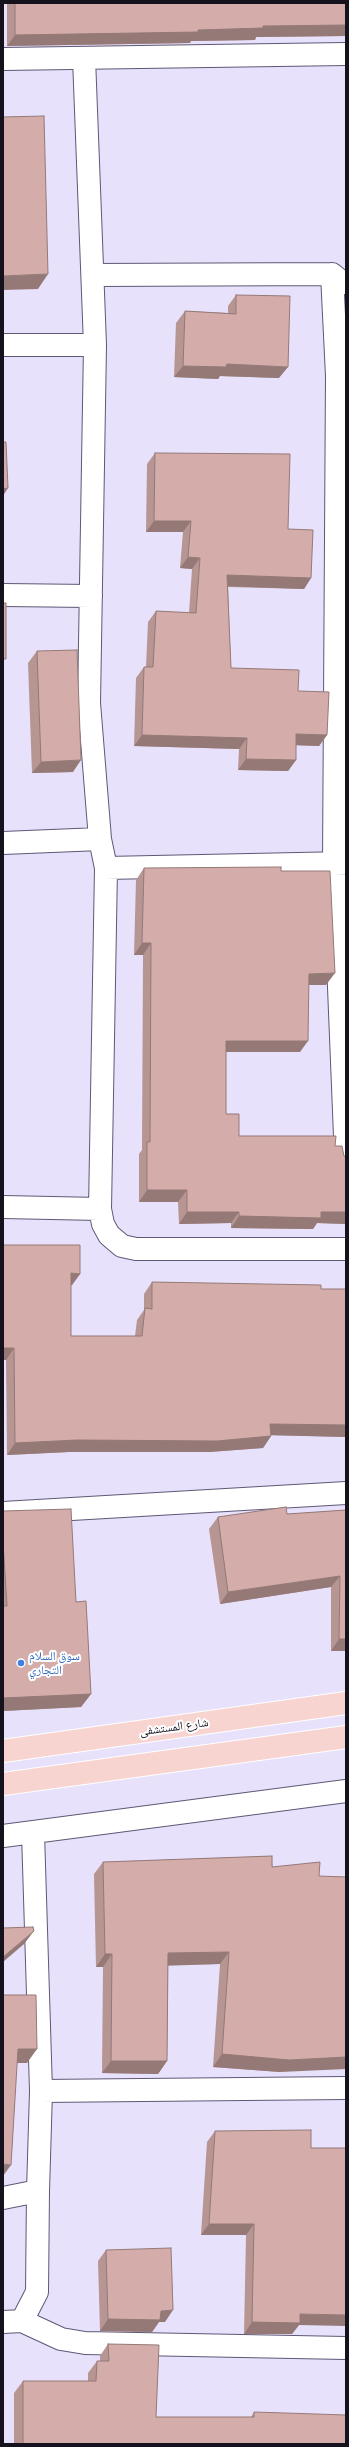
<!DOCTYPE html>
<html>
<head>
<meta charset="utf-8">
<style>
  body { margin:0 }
  #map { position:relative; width:349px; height:2447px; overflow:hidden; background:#e7e1fc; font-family:"Playfair Display",serif }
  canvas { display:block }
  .frame { position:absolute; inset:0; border:4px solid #15121d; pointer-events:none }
</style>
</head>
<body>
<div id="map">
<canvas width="349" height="2447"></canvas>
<div class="frame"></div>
</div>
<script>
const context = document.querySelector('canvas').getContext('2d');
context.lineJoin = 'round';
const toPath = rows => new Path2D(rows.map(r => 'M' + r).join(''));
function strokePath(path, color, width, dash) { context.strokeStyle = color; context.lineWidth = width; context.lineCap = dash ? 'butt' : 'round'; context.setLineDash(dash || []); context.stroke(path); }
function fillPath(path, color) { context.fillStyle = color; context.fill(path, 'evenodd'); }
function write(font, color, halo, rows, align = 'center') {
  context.font = font + ' "Playfair Display","Noto Naskh Arabic",serif'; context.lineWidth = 4; context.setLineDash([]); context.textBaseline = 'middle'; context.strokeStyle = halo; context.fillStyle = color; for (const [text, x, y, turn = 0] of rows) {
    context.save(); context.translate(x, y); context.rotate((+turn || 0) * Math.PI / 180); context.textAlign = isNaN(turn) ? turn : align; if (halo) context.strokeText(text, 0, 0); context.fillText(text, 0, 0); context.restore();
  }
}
const minor = toPath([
  [84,58,95,345,89,703,100,839,106,868,100,1209],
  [3,59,346,54],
  [332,274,337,376,334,863,346,1161],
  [94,275,332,274,343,283],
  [3,345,95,345],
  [3,595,91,596],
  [3,843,100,839],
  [106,868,346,863],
  [3,1207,100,1209,103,1224,109,1235,122,1246,136,1249,346,1249],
  [3,1513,346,1493],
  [33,1833,41,2091,38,2191],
  [3,1836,346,1791],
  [41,2091,346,2088],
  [3,2198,38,2191,37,2292,22,2321,3,2322],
  [22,2321,61,2339,85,2343,346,2348]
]);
const major = toPath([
  [3,1751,346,1703],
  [3,1784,346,1737]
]);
strokePath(minor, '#5f5875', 24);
strokePath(major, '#fff', 24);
strokePath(minor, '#fff', 22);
strokePath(major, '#f8d4d0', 22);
fillPath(toPath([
  [7,3,346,3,346,36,256,37,255,40,191,41,190,43,7,46],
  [236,295,279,378,220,376,218,379,174,377,176,323,185,311,228,313,228,306],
  [155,453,288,529,311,578,304,589,228,587,231,668,298,691,327,735,319,746,296,745,296,760,288,771,238,770,239,749,134,746,136,678,144,667,146,667,148,622,156,611,189,613,192,569,180,568,183,532,146,532,147,464],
  [37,651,73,772,32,773,28,663],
  [144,868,281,871,326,985,308,985,300,1052,226,1052,226,1114,239,1136,335,1146,344,1156,346,1157,346,1224,317,1223,313,1229,231,1228,231,1223,179,1224,178,1202,139,1202,139,1154,142,1150,143,955,134,955,136,880],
  [3,1245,80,1274,72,1285,71,1285,71,1336,135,1336,137,1320,144,1310,144,1294,152,1282,321,1289,346,1289,346,1437,271,1435,271,1436,263,1448,209,1452,69,1452,7,1455,6,1360,3,1360],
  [346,1510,346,1651,331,1651,331,1587,220,1604,209,1529,218,1517,287,1514],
  [3,1511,76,1602,91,1694,81,1707,3,1711],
  [272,1856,280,2072,213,2067,220,1964,168,1965,167,2061,158,2074,102,2073,103,1967,96,1967,94,1874,103,1862],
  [215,2131,311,2148,299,2325,292,2334,244,2334,246,2235,201,2235,207,2142],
  [106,2250,165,2322,159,2322,152,2332,100,2331,98,2261],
  [108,2344,156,2417,251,2417,254,2412,346,2444,14,2444,14,2393,23,2381,88,2381,88,2373,97,2361,100,2361,100,2356]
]), '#b69592');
fillPath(toPath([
  [346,25,346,36,256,37,255,40,191,41,190,43,7,46,15,35,198,30,263,26],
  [48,274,38,289,3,290,3,276],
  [227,364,288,367,279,378,220,376,218,379,174,377,183,366],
  [8,488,3,496,3,489],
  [154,521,191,521,183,532,146,532],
  [188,557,200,558,192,569,180,568],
  [227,575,311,578,304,589,220,586],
  [296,734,327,735,319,746,288,745],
  [142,735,247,738,239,749,134,746],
  [246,759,296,760,288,771,238,770],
  [81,760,73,772,32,773,41,762],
  [142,943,151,943,143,955,134,955],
  [335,973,326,985,300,985,309,974],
  [226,1041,308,1041,300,1052,218,1052],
  [147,1190,187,1190,178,1202,139,1202],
  [187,1212,239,1212,231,1223,179,1224],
  [321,1212,346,1212,346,1224,317,1223,313,1229,231,1228,239,1216],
  [71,1273,80,1274,72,1285,63,1285],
  [3,1348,14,1348,6,1360,3,1360],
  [270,1424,346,1425,346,1437,262,1435],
  [271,1436,263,1448,209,1452,69,1452,7,1455,15,1443,77,1440],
  [340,1576,331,1587,220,1604,228,1592],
  [339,1639,346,1639,346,1651,331,1651],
  [91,1694,81,1707,3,1711,3,1698],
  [34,1931,24,1944,3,1962,3,1957],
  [229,1952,220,1964,159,1966,168,1953],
  [105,1954,112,1954,103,1967,96,1967],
  [18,2049,37,2049,27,2063,8,2063],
  [222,2054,346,2057,346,2069,280,2072,213,2067],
  [111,2061,167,2061,158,2074,102,2073],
  [3,2164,11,2165,3,2176],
  [209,2224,254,2224,246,2235,201,2235],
  [173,2310,165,2322,159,2322,152,2332,100,2331,108,2319,161,2311],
  [300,2314,346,2315,346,2326,299,2325,292,2334,244,2334,252,2322]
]), '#947977');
const building = toPath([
  [15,3,346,3,346,25,263,26,263,28,198,30,198,32,15,35,15,3],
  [44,116,48,274,3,276,3,117,44,116],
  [236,295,290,296,288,367,227,364,226,367,183,366,185,311,236,314,236,295],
  [3,442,6,442,8,488,3,489,3,442],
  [155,453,290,454,288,529,313,530,311,578,227,575,231,668,299,670,298,691,329,692,327,735,296,734,296,760,246,759,247,738,142,735,144,667,153,667,156,611,196,613,200,558,188,557,191,521,154,521,155,453],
  [3,603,6,603,6,659,3,659,3,603],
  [77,650,81,760,41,762,37,651,77,650],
  [281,867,281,871,330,871,335,973,309,974,308,1041,226,1041,226,1114,239,1114,239,1136,336,1136,335,1146,342,1146,344,1156,346,1157,346,1212,321,1212,321,1218,239,1216,239,1212,187,1212,187,1190,147,1190,147,1142,150,1142,151,943,142,943,144,868,281,867],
  [3,1245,80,1245,80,1274,71,1273,71,1336,142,1336,145,1308,152,1309,152,1282,321,1285,321,1289,346,1289,346,1425,270,1424,271,1436,217,1441,77,1440,15,1443,14,1348,3,1348,3,1245],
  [286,1507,287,1514,346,1510,346,1639,339,1639,340,1576,228,1592,218,1517,286,1507],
  [71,1509,76,1602,86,1601,91,1694,3,1698,3,1606,7,1606,3,1542,3,1511,71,1509],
  [272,1856,272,1867,320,1862,319,1876,346,1877,346,2057,289,2060,222,2054,229,1952,168,1953,167,2061,111,2061,112,1954,105,1954,103,1862,272,1856],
  [33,1927,34,1931,3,1957,3,1928,33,1927],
  [3,1995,36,1995,37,2049,18,2049,11,2165,3,2164,3,1995],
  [311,2130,311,2148,346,2148,346,2315,300,2314,300,2323,252,2322,254,2224,209,2224,215,2131,311,2130],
  [171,2248,173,2310,161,2311,160,2320,108,2319,106,2250,171,2248],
  [108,2344,159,2345,156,2417,254,2417,254,2412,346,2415,346,2444,23,2444,23,2381,96,2381,97,2361,109,2361,108,2344]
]);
fillPath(building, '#d4adaa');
strokePath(building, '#947977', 1);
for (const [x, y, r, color] of [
  [21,1663,4,"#3f7fe0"]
]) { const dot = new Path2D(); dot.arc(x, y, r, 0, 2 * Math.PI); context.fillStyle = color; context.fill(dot); strokePath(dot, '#fff', 1.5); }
write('12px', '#366cbe', '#fff', [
  ["سوق السلام",29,1656],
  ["التجاري",29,1670]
], 'left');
write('12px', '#15121d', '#fff', [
  ["شارع المستشفى",174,1727,-8]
]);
</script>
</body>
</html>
